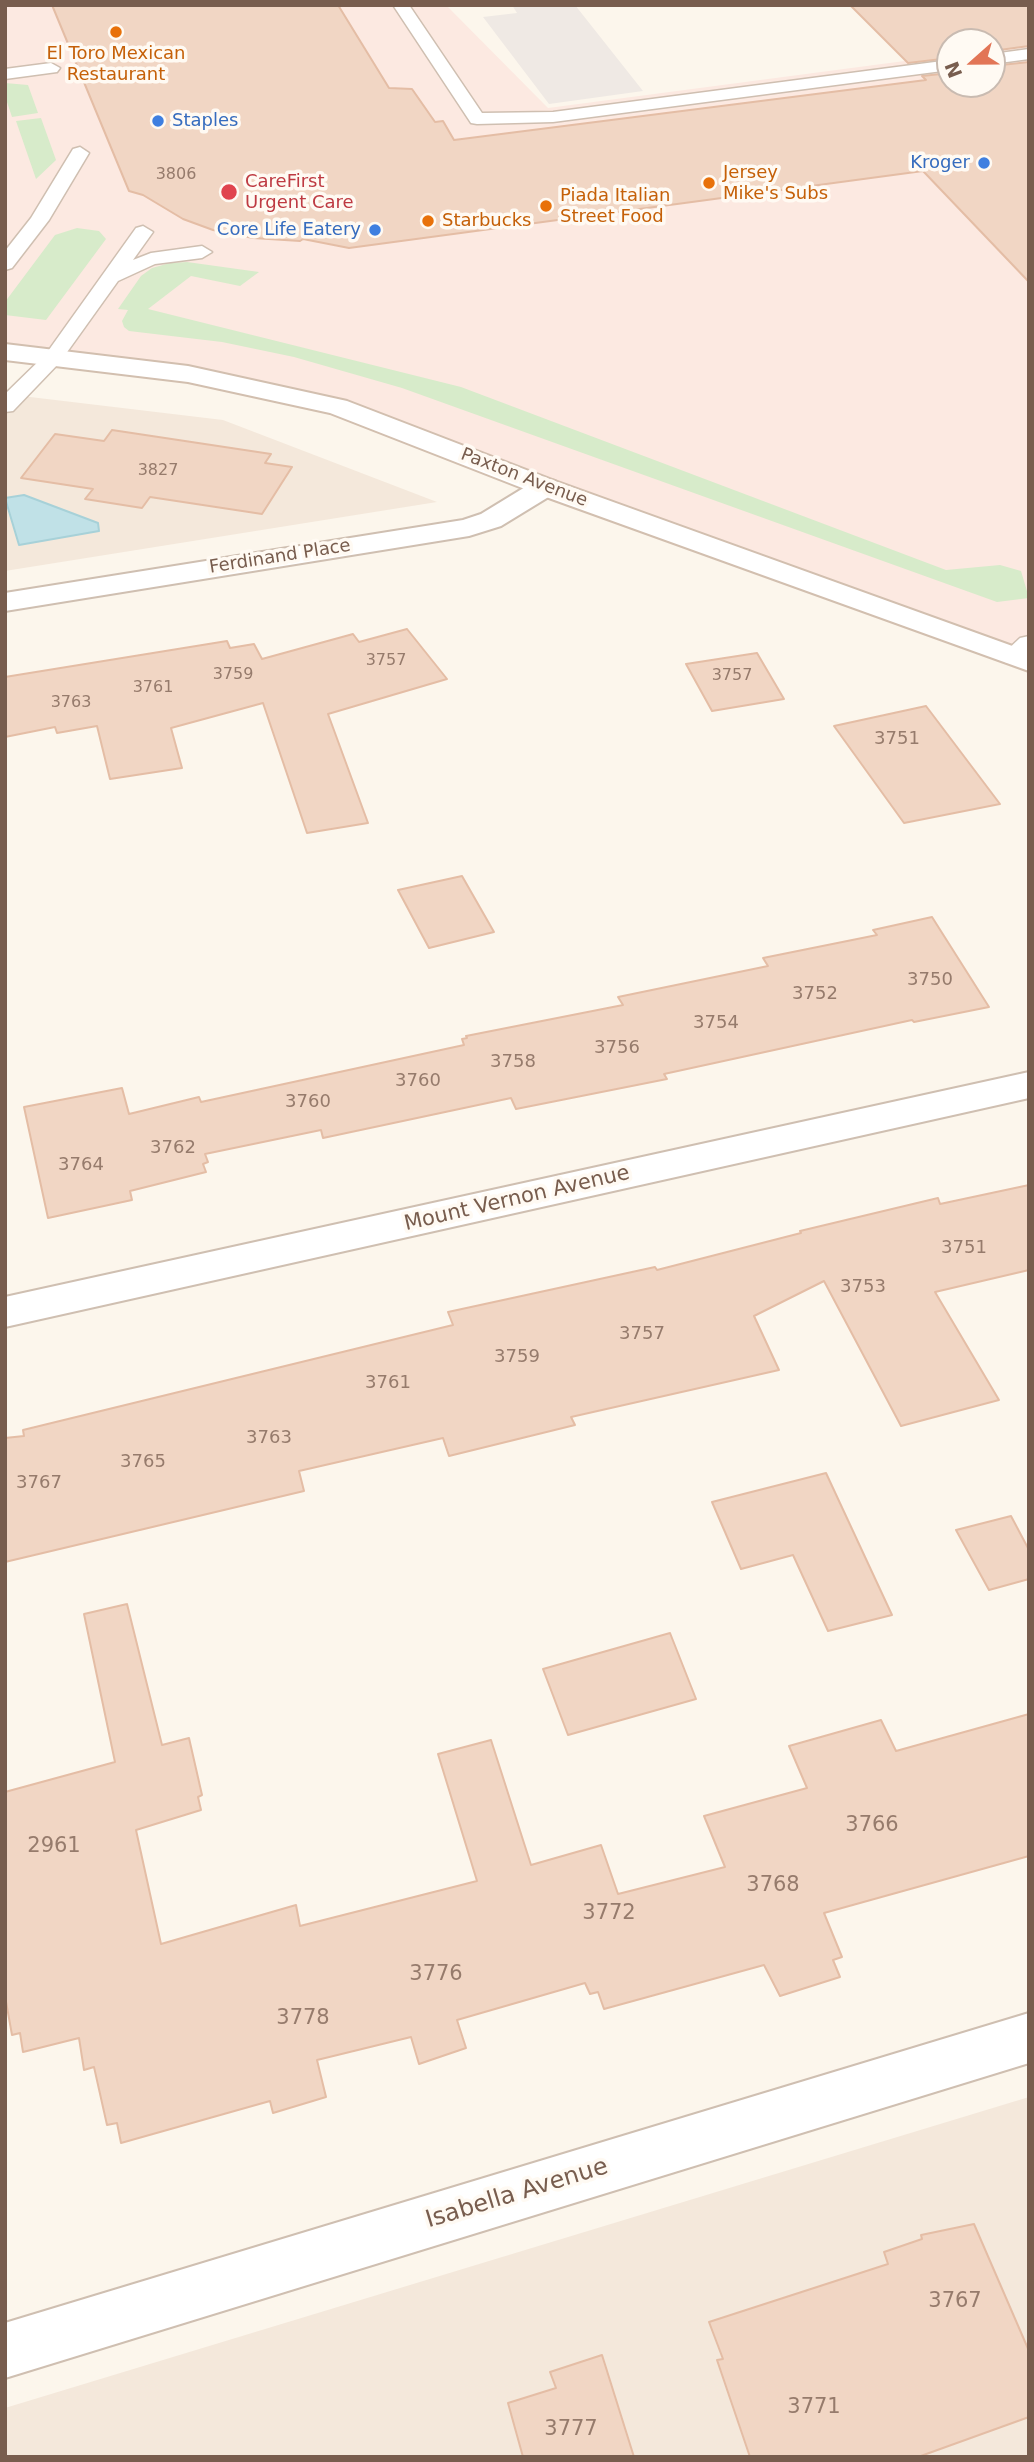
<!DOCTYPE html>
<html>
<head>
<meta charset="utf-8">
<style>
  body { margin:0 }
  #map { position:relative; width:1034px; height:2462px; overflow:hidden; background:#fcf6ec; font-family:"DejaVu Sans",sans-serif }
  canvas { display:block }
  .frame { position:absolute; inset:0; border:7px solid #785d4e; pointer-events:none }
  .north { position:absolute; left:936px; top:28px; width:70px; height:70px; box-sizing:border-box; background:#fffaf3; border:2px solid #c9bbb1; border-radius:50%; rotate:249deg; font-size:19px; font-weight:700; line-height:28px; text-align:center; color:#785d4e }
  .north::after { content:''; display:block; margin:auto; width:24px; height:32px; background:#e27556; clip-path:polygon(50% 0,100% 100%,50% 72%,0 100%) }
</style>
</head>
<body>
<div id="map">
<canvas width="1034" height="2462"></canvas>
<div class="frame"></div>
<div class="north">N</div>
</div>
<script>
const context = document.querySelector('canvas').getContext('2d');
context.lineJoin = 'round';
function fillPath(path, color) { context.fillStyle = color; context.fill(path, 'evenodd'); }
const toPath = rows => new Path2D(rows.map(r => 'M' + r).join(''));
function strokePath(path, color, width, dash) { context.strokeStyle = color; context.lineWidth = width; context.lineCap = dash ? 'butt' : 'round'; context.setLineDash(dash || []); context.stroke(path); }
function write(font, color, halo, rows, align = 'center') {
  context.font = font + ' "DejaVu Sans",sans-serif'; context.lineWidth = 7; context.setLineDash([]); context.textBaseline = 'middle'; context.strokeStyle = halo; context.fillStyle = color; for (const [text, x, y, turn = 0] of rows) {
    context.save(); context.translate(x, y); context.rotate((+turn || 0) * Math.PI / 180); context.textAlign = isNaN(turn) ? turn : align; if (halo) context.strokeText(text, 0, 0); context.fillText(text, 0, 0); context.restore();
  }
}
fillPath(toPath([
  [5,394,223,420,437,502,5,571],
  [1029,2097,1029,2457,5,2457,5,2408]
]), '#f4e8db');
fillPath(toPath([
  [5,5,446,5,548,108,950,55,950,84,992,84,992,50,1029,46,1029,662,285,393,5,352]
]), '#fce9e1');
fillPath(toPath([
  [512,5,575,5,643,91,549,104,483,17,517,13]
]), '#efe9e4');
fillPath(toPath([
  [5,83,28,85,38,113,12,117,5,96],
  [41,118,56,160,36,179,16,121],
  [77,228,99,231,106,239,46,320,5,315,5,302,55,235],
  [187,262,259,272,240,286,191,276,148,309,461,387,946,570,1000,565,1021,571,1029,598,997,602,402,388,294,357,222,342,129,331,124,327,122,321,128,310,118,309,141,276,152,268,170,263]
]), '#d7ebca');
const water = toPath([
  [24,495,98,523,99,531,19,545,5,498,24,495]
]);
fillPath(water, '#c0e1e7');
strokePath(water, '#a7d1d8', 2);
const building = toPath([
  [52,5,338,5,389,88,412,89,435,122,443,121,454,140,926,80,922,76,950,73,950,84,992,84,992,66,1029,62,1029,282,923,171,349,248,303,239,300,241,253,238,213,230,183,219,143,195,129,191,52,5],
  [850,5,1029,5,1029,46,992,51,992,42,950,42,950,58,908,63,850,5],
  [112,430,271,454,265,463,292,467,262,514,150,497,142,508,85,499,93,489,21,478,55,434,104,441,112,430],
  [407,629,447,679,328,714,368,823,307,833,263,703,171,728,182,768,110,779,97,726,57,733,55,727,5,737,5,677,227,641,230,648,254,644,262,659,353,634,359,642,407,629],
  [757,653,784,699,712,711,686,664,757,653],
  [926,706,1000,804,904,823,834,726,926,706],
  [462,876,494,932,429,948,398,890,462,876],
  [932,917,989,1007,914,1022,912,1020,664,1074,667,1079,516,1109,511,1098,323,1138,321,1130,205,1154,208,1162,203,1164,206,1172,130,1191,132,1200,48,1218,24,1107,122,1088,129,1114,199,1097,201,1102,464,1045,462,1039,467,1038,466,1036,623,1005,618,997,768,966,763,958,877,935,873,930,932,917],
  [1029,1185,1029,1270,935,1292,999,1400,901,1426,824,1281,754,1316,779,1370,571,1417,575,1425,449,1456,443,1438,299,1471,304,1491,5,1562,5,1438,24,1436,23,1430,453,1325,448,1312,655,1267,657,1270,801,1233,800,1231,938,1198,940,1204,1029,1185],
  [826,1473,892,1615,828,1631,793,1555,741,1569,712,1502,826,1473],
  [1011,1516,1029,1550,1029,1579,989,1590,956,1530,1011,1516],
  [127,1604,162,1745,189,1738,202,1795,198,1797,201,1810,136,1830,161,1944,296,1905,300,1926,477,1881,438,1754,491,1740,531,1865,601,1845,618,1894,725,1867,704,1816,807,1788,789,1746,881,1720,896,1751,1029,1714,1029,1856,824,1913,842,1957,833,1960,840,1977,780,1996,764,1965,604,2009,598,1992,590,1994,585,1983,457,2020,466,2048,419,2064,411,2037,317,2060,326,2097,273,2113,270,2101,121,2143,117,2123,107,2125,94,2067,84,2070,79,2038,23,2052,20,2033,12,2035,5,1996,5,1792,115,1762,84,1614,127,1604],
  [670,1633,696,1699,568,1735,543,1669,670,1633],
  [974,2224,1029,2351,1029,2417,918,2457,750,2457,717,2360,723,2359,709,2322,888,2264,884,2252,922,2239,921,2235,974,2224],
  [602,2355,634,2457,523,2457,508,2403,556,2388,550,2372,602,2355]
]);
fillPath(building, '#f1d6c4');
strokePath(building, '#e4bda5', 2);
const lane = toPath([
  [393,5,409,5,482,113,553,112,950,60,950,70,553,122,477,124,471,123,393,5],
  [1029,49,1029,59,992,64,992,54,1029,49],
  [51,63,60,68,57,72,5,79,5,69,51,63],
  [80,147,89,153,49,220,12,268,5,270,5,251,31,218,73,149,80,147],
  [143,226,153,232,133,260,151,253,202,246,212,252,202,258,155,264,118,281,60,362,13,411,5,412,5,394,46,354,136,228,143,226],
  [1029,636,1029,656,1023,662,1014,664,1005,662,1002,657,1005,652,1020,638,1029,636]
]);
const street = toPath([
  [545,479,555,481,559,487,555,493,501,526,469,536,5,611,5,593,463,520,481,514,535,481,545,479],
  [1029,1072,1029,1098,5,1327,5,1297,1029,1072],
  [1029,2013,1029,2063,5,2378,5,2323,1029,2013]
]);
const secondary = toPath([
  [5,344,188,366,347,401,555,481,1029,652,1029,671,535,493,330,413,188,382,5,360,5,344]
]);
strokePath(lane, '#cfbfb1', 3);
strokePath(street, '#cfbfb1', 4);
strokePath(secondary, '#d2bfaf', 4);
fillPath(lane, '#fff');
fillPath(street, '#fff');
fillPath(secondary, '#fff');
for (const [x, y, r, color] of [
  [116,32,7,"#e8710a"],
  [158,121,7,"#3f7fe0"],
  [984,163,7,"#3f7fe0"],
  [709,183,7,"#e8710a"],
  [229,192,9,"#e0444e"],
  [546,206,7,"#e8710a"],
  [428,221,7,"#e8710a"],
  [375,230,7,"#3f7fe0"]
]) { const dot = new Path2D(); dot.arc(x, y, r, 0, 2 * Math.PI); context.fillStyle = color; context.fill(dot); strokePath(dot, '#fffaf3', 2.5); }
write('16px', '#967b6c', null, [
  ["3806",176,175],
  ["3827",158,471],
  ["3757",386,661],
  ["3759",233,675],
  ["3757",732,676],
  ["3761",153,688],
  ["3763",71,703]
]);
write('18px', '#c56008', '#fffaf3', [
  ["El Toro Mexican",116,54,"center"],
  ["Restaurant",116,75,"center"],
  ["Jersey",723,173],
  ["Mike's Subs",723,194],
  ["Piada Italian",560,196],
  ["Street Food",560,217],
  ["Starbucks",442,221]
], 'left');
write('18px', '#366cbe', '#fffaf3', [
  ["Staples",172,121,"left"],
  ["Kroger",970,163],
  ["Core Life Eatery",361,230]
], 'right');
write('18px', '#be3a42', '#fffaf3', [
  ["CareFirst",245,182],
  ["Urgent Care",245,203]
], 'left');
write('18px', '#785d4e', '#fffaf3', [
  ["Paxton Avenue",524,478,21],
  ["Ferdinand Place",280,557,-9]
]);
write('18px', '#967b6c', null, [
  ["3751",897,739],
  ["3750",930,980],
  ["3752",815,994],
  ["3754",716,1023],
  ["3756",617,1048],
  ["3758",513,1062],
  ["3760",418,1081],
  ["3760",308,1102],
  ["3762",173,1148],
  ["3764",81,1165],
  ["3751",964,1248],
  ["3753",863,1287],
  ["3757",642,1334],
  ["3759",517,1357],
  ["3761",388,1383],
  ["3763",269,1438],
  ["3765",143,1462],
  ["3767",39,1483]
]);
write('21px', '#785d4e', '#fffaf3', [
  ["Mount Vernon Avenue",517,1199,-13]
]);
write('21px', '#967b6c', null, [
  ["3766",872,1826],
  ["2961",54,1847],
  ["3768",773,1886],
  ["3772",609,1914],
  ["3776",436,1975],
  ["3778",303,2019],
  ["3767",955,2302],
  ["3771",814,2408],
  ["3777",571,2430]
]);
write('24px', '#785d4e', '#fffaf3', [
  ["Isabella Avenue",517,2194,-17]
]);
</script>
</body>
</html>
